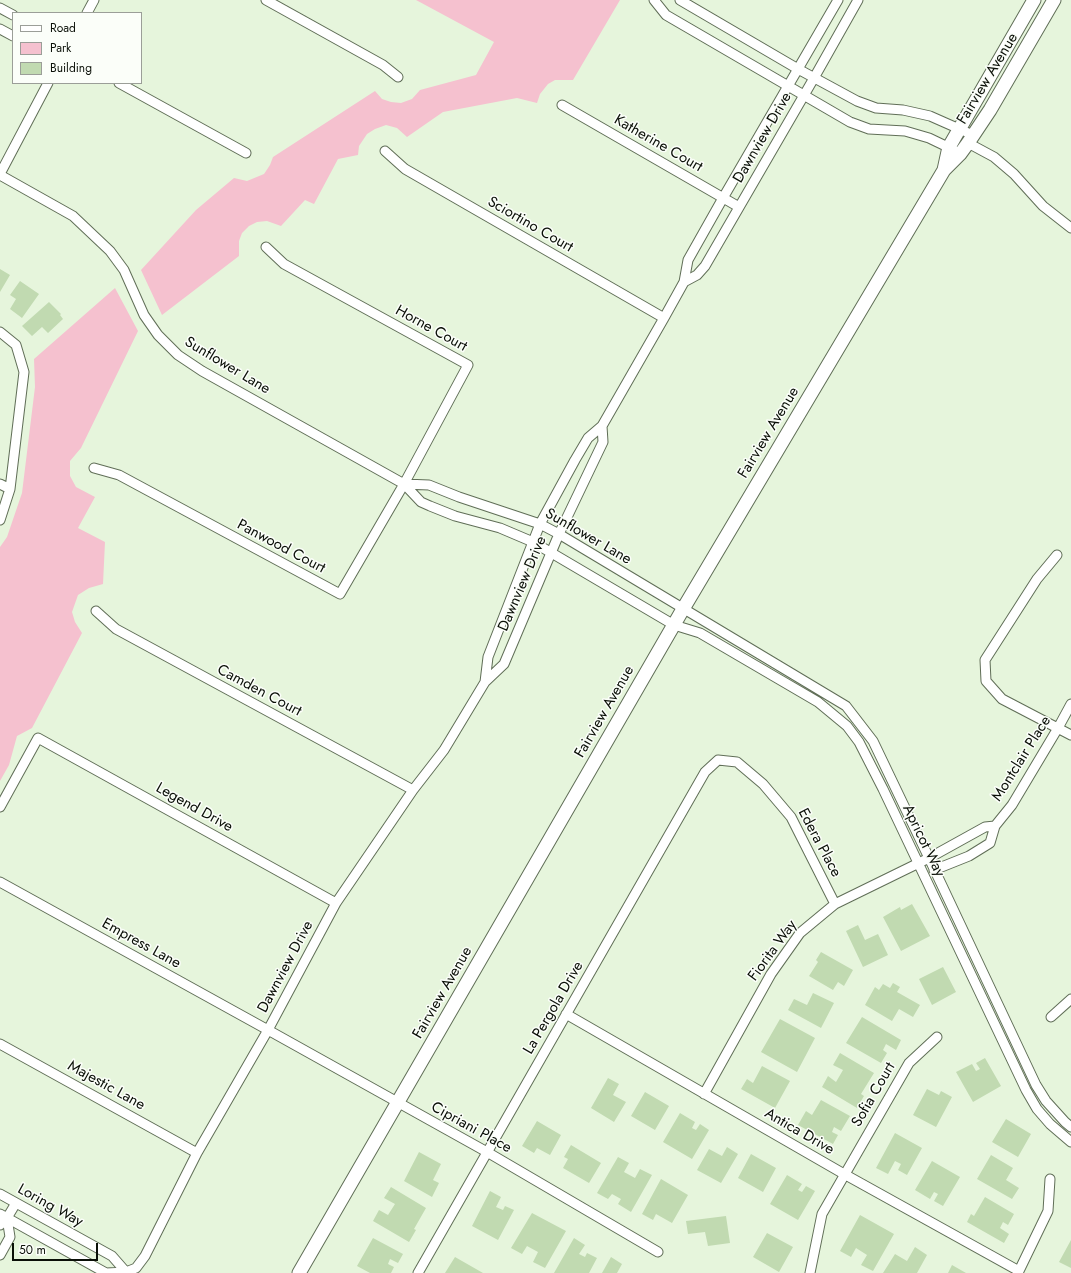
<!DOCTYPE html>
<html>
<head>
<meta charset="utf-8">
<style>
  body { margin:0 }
  #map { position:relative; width:1071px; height:1273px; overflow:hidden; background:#e6f5dc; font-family:Jost,sans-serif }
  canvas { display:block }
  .legend { position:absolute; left:12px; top:12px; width:130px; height:72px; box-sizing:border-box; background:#fbfef9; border:1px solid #9b9e98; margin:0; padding:5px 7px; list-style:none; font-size:12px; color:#0a0f07 }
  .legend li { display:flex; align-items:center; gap:8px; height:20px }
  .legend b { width:20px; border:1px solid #9b9e98 }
  .scale { position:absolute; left:12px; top:1243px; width:86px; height:18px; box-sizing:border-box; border:2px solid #0a0f07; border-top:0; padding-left:5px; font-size:12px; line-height:14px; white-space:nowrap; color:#0a0f07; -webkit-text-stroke:3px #fbfef9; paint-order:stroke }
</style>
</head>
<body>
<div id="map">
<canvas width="1071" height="1273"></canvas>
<ul class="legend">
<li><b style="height:5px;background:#fff"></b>Road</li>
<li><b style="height:11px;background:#f5c1cf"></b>Park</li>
<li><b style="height:11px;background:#c1dab1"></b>Building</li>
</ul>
<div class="scale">50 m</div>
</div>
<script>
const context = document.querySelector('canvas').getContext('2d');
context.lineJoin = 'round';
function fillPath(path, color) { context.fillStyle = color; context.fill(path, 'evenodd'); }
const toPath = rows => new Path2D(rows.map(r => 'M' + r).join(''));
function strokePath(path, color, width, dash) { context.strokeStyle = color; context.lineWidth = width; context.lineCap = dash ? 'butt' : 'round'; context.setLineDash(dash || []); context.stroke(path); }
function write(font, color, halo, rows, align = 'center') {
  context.font = font + ' Jost,sans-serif'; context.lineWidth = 3; context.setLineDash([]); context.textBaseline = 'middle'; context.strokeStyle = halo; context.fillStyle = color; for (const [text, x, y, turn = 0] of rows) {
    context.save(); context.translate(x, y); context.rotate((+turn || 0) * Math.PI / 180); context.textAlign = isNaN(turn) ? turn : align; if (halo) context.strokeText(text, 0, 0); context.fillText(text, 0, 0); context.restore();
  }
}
fillPath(toPath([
  [416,0,620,0,573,80,555,80,548,84,540,94,537,103,517,98,443,112,407,137,397,128,386,125,375,129,367,134,359,146,358,155,338,159,314,204,305,200,281,226,267,221,257,222,249,226,242,233,239,241,239,256,162,315,141,270,196,210,234,178,247,181,264,174,270,165,273,157,375,91,382,99,391,102,401,103,412,99,420,90,476,75,494,42],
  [115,288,138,331,81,448,70,461,70,476,76,487,95,497,78,528,105,542,103,584,89,588,78,595,72,612,75,622,82,633,32,728,17,736,9,765,0,781,0,547,7,537,22,493,35,387,34,359]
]), '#f5c1cf');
fillPath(toPath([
  [0,269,10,275,0,292],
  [20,281,39,294,22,318,10,309,16,299,10,295],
  [49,302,61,314,60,315,63,319,48,333,42,327,32,336,22,326],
  [912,904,930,936,901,951,883,917,900,907,901,910],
  [858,925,865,940,878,934,888,955,863,967,846,931],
  [821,952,853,970,844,986,838,982,833,990,809,976,818,962,816,960],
  [943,967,956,992,932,1005,919,979],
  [893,983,900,987,897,992,920,1005,913,1017,899,1009,892,1021,865,1005,875,987,879,990,883,984,890,988],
  [813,993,834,1003,821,1028,788,1010,794,999,807,1005],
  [862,1017,901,1040,896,1050,886,1044,883,1050,887,1053,881,1063,846,1043],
  [780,1019,815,1038,797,1072,761,1052],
  [840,1053,874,1073,861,1094,864,1096,857,1108,822,1087,828,1076,836,1082,843,1070,833,1065],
  [985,1058,1001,1086,973,1102,956,1072,972,1064,976,1071,980,1069,976,1063],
  [762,1066,790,1081,775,1108,741,1089,747,1079,753,1083],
  [608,1078,619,1084,613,1095,626,1102,614,1122,591,1108],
  [927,1089,939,1095,941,1091,952,1097,936,1127,913,1115],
  [645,1092,669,1106,655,1130,631,1116],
  [821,1100,850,1116,841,1131,834,1127,832,1132,838,1135,833,1144,798,1125,806,1111,812,1115],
  [680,1113,695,1122,692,1128,696,1130,700,1124,709,1130,692,1159,663,1142],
  [1006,1119,1031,1134,1018,1157,992,1142],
  [537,1121,561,1135,550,1155,537,1148,534,1153,522,1146],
  [895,1133,922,1148,907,1175,898,1170,901,1164,895,1161,888,1174,876,1168],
  [571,1145,601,1163,589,1183,563,1168,568,1159,564,1157],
  [727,1147,738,1154,721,1183,697,1170,709,1149,722,1156],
  [419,1152,441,1164,433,1180,439,1183,432,1197,404,1181],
  [751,1154,776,1168,763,1192,738,1178],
  [991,1155,1013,1168,1006,1180,1019,1188,1012,1199,977,1179],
  [618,1157,629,1163,624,1172,635,1178,640,1169,652,1175,631,1212,618,1204,621,1199,612,1194,608,1199,597,1193],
  [932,1161,960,1177,943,1206,934,1201,938,1194,934,1192,930,1199,915,1190],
  [787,1175,802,1184,798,1190,802,1192,806,1186,815,1191,798,1220,770,1204],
  [661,1179,688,1195,672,1223,656,1214,653,1220,642,1214],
  [391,1187,426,1208,414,1229,416,1230,409,1242,373,1221,379,1210,388,1215,395,1204,384,1198],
  [490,1191,501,1197,496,1207,503,1210,505,1206,514,1210,498,1240,472,1226],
  [985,1197,1014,1214,1008,1225,1003,1222,1000,1228,1009,1234,1004,1243,967,1222,971,1214,974,1216],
  [532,1213,566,1231,545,1268,533,1262,538,1252,527,1246,522,1254,511,1248],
  [860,1215,894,1234,873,1271,861,1265,867,1255,856,1248,851,1257,840,1251],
  [726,1216,730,1243,708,1246,705,1232,688,1234,686,1221],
  [767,1233,793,1247,779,1272,753,1257],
  [373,1238,403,1254,398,1263,390,1259,388,1264,394,1267,391,1273,370,1273,357,1266],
  [574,1238,585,1245,579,1254,585,1257,587,1253,597,1258,589,1273,554,1273],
  [1071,1240,1071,1268,1059,1262],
  [915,1247,927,1255,917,1273,883,1273,895,1254,907,1261],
  [455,1257,483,1273,445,1273],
  [611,1257,622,1264,617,1273,602,1273],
  [952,1265,966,1273,948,1273]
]), '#c1dab1');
const street = toPath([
  [266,0,383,65,398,77],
  [654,0,666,15,850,122,869,129,905,131,929,138,954,150],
  [680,0,798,69,857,101,876,108,903,110,930,116,973,135],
  [0,8,13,15],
  [87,13,94,0],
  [0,29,13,36],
  [119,83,246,153],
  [562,105,739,207],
  [968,143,994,157,1014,174,1043,206,1071,228],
  [385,151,405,169,664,318],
  [0,174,48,83],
  [0,175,73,216,110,251,124,270,144,315,158,335,178,355,202,371,404,484,421,502,430,506,455,516,500,528,533,542,674,625,700,633,818,702,847,726,859,742,883,789,1026,1090,1037,1109,1050,1124,1071,1142],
  [684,282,697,275,705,266,814,78,858,0],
  [0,332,16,345,24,372,10,489,0,520],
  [94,468,119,475,340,594,404,484,468,365,284,264,266,247],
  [0,484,10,489],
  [404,484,429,485,459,497,540,524,559,534,846,706,873,741,929,858,1036,1085,1046,1101,1065,1122,1071,1127],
  [1057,555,1037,579,985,660,986,681,1002,699,1071,735],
  [96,611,116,629,413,790],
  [485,682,488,657,540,524,575,460,588,438,602,426,664,318,684,282,688,260,723,198,838,0],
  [0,807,38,738,336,903],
  [934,870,969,856,990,843,995,826,1012,805,1058,728,1071,704],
  [0,882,268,1030,487,1152,658,1252],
  [566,1014,844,1174,1019,1271],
  [1051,1017,1071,999],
  [0,1044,197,1153],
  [704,1094,771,974,800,933,835,904,929,858,985,827,995,826],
  [0,1194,112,1256,126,1272],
  [0,1214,106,1273,126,1272,136,1268,145,1256,197,1153,268,1030,336,903,413,790,444,750,485,682,504,664,559,534,603,442,602,426],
  [0,1225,7,1218,16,1203],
  [0,1255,10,1237,7,1218],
  [418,1273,705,772,718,760,737,762,763,784,791,817,835,904],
  [810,1273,822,1214,909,1063,937,1037],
  [1018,1273,1048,1211,1050,1179]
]);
const secondary = toPath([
  [944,170,949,147,1034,0],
  [299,1273,683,609,944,170,960,154,968,143,990,110,1054,0]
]);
strokePath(street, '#606e57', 11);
strokePath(secondary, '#606e57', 15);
strokePath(street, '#fff', 9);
strokePath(secondary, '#fff', 13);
write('15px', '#0a0f07', '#fbfef9', [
  ["Fairview Avenue",988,79,-59],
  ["Dawnview Drive",763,138,-60],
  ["Katherine Court",658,144,30],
  ["Sciortino Court",530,225,30],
  ["Horne Court",431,329,29],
  ["Sunflower Lane",227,366,31],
  ["Fairview Avenue",769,433,-59],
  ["Sunflower Lane",588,537,30],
  ["Panwood Court",281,547,28],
  ["Dawnview Drive",523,584,-67],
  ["Camden Court",259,691,28],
  ["Fairview Avenue",605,712,-60],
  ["Montclair Place",1022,759,-58],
  ["Legend Drive",194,808,29],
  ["Apricot Way",923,841,64],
  ["Edera Place",819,843,62],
  ["Empress Lane",141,944,29],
  ["Fiorita Way",773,951,-54],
  ["Dawnview Drive",286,967,-62],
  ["Fairview Avenue",443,993,-60],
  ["La Pergola Drive",554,1008,-60],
  ["Majestic Lane",106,1086,29],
  ["Sofia Court",874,1095,-60],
  ["Cipriani Place",471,1128,29],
  ["Antica Drive",799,1132,30],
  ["Loring Way",50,1206,29]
]);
</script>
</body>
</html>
